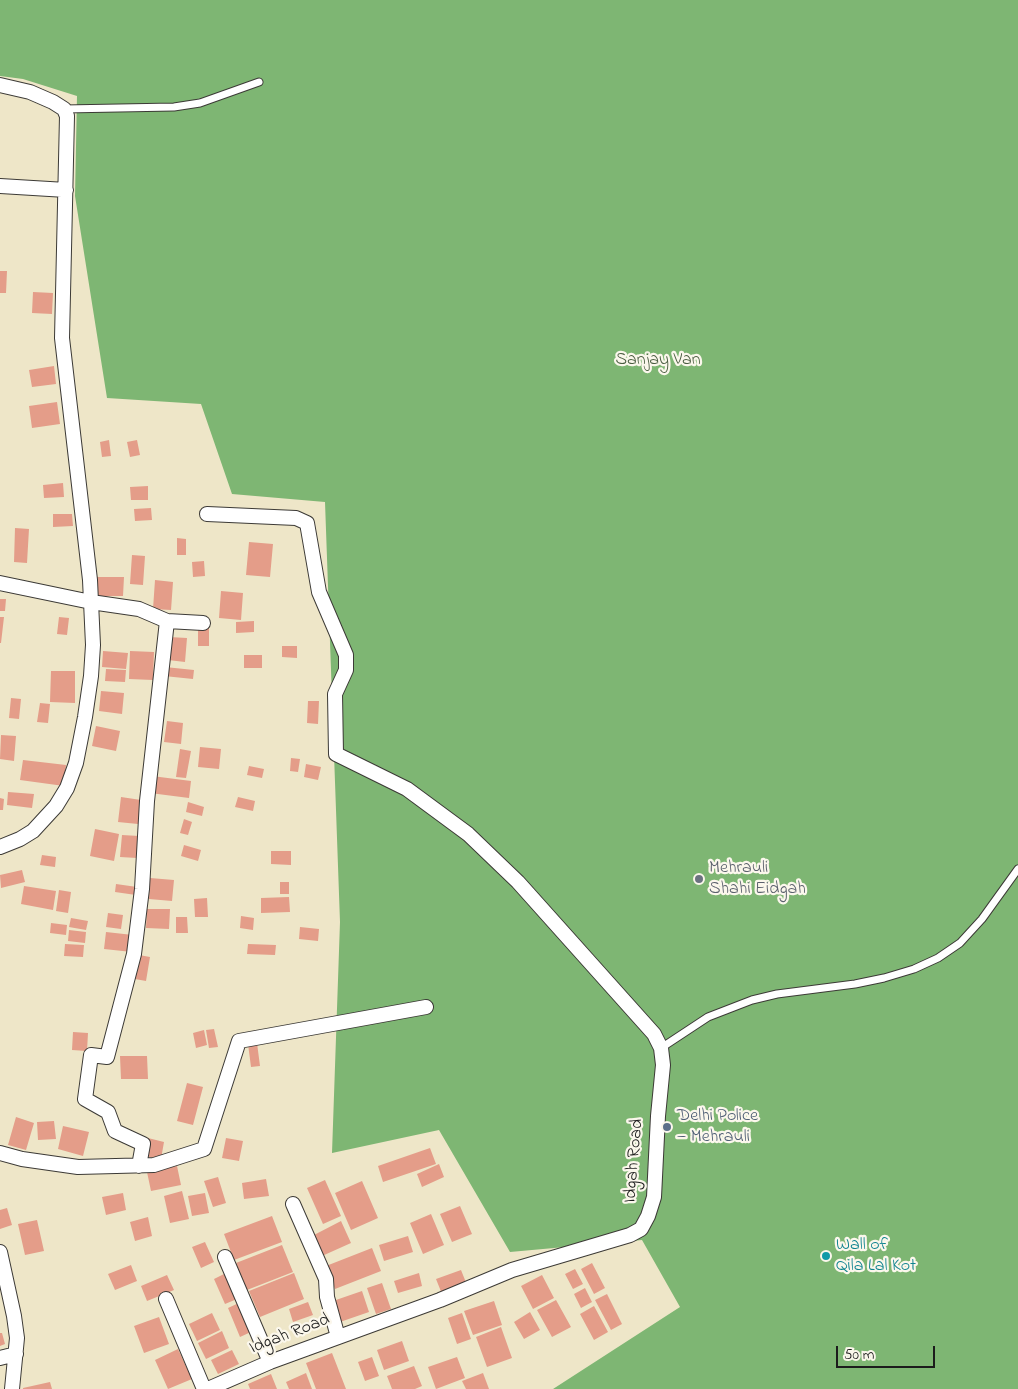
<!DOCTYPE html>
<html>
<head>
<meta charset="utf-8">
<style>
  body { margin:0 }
  #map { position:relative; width:1018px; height:1389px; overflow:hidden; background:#eee6c8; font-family:"Indie Flower",sans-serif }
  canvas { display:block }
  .scale { position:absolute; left:836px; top:1346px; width:99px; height:22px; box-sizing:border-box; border:2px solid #1c1c1c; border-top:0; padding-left:6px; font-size:15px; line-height:18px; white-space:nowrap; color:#1c1c1c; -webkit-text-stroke:4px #fbf7ec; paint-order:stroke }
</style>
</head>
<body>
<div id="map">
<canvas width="1018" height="1389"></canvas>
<div class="scale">50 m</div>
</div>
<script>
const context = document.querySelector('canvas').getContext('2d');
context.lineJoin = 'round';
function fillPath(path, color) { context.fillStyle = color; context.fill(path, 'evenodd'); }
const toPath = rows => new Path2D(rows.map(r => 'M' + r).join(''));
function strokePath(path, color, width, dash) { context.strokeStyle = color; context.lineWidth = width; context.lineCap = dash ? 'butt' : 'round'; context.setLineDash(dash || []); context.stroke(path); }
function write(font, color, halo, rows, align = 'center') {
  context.font = font + ' "Indie Flower",sans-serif'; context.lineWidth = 4.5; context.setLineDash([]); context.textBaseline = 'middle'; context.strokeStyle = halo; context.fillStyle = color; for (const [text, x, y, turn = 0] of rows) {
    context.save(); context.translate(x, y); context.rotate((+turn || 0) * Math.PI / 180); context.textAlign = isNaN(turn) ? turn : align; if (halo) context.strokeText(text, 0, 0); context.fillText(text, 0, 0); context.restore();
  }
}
fillPath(toPath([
  [0,0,1018,0,1018,1389,553,1389,680,1307,642,1240,510,1252,439,1130,332,1153,340,922,325,502,232,494,201,404,107,398,75,196,77,96,23,79,0,76]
]), '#7eb673');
fillPath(toPath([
  [0,271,7,271,6,293,0,293],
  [33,292,53,293,52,314,32,313],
  [54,366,56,384,32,387,29,370],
  [57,402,60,424,32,428,29,406],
  [109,440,111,456,102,457,100,442],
  [137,440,140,455,130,457,127,442],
  [63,483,64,497,44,498,43,485],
  [148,486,148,500,131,500,130,487],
  [151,508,152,520,135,521,134,509],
  [53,514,72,514,73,526,53,527],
  [15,528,29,529,27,563,14,562],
  [177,538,186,539,186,555,177,555],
  [249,542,273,544,270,577,246,575],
  [132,555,145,556,143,585,130,584],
  [204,561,205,576,193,577,192,562],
  [95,577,124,577,123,596,95,596],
  [155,580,173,582,171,610,153,609],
  [221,591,243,593,241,620,219,618],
  [0,599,6,599,5,611,0,611],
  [0,617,4,617,1,643,0,643],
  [59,617,69,618,67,635,57,634],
  [254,621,254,632,236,633,236,622],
  [198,626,209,626,209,646,198,646],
  [169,637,187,638,185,662,168,660],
  [282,646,297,646,297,658,282,657],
  [103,651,128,653,126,669,102,667],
  [130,651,154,652,153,680,129,679],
  [244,655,262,655,262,668,244,668],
  [165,667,194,670,193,679,164,676],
  [106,669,126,670,125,682,105,681],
  [51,671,75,671,75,703,50,702],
  [101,691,124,693,122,714,99,711],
  [11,698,21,699,19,719,9,718],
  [308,701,319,701,318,724,307,723],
  [40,703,50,704,48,723,37,722],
  [167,721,183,723,181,744,164,742],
  [96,726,120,731,116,751,92,746],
  [1,735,16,736,14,761,0,759],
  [200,747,221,749,219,769,198,767],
  [180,749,191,751,186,778,176,777],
  [291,758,300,759,298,772,290,771],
  [23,760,66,765,64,786,20,780],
  [306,764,321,767,318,780,304,777],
  [249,766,264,769,262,778,247,775],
  [152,776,191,781,189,798,150,793],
  [8,792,34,794,32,808,7,805],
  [121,797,141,800,138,824,118,822],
  [238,797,255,801,253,811,235,807],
  [0,798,4,799,3,810,0,810],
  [188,802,204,807,202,816,186,812],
  [184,819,192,822,188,835,180,833],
  [95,829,119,834,114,861,90,856],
  [122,835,139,836,137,858,120,857],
  [184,845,201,850,198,861,181,856],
  [271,851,291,851,291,865,271,864],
  [42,855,56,857,55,867,40,865],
  [22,870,25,882,1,888,0,875],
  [150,878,174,880,172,901,149,899],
  [280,882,289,882,289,894,280,894],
  [116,884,137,887,136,895,115,892],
  [24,886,56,891,53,910,21,904],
  [59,890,71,892,68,913,56,911],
  [289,897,290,912,261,913,261,898],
  [207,898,208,917,195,917,194,899],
  [147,909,170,909,169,929,146,928],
  [108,913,123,915,121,929,106,927],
  [241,916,254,918,253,930,240,928],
  [176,917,187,917,188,933,176,933],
  [71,918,88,921,86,930,69,927],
  [51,923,67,925,66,935,50,933],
  [300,927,319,929,318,941,299,939],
  [69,930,86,932,85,943,68,941],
  [106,932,133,935,132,952,104,949],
  [65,944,84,945,83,957,64,956],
  [248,944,276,945,275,955,247,954],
  [139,955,150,957,146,981,135,979],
  [214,1029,218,1047,209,1048,206,1030],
  [204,1030,207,1045,196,1048,193,1033],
  [73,1032,88,1033,87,1051,72,1050],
  [257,1043,260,1066,251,1067,248,1044],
  [120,1056,147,1056,148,1079,121,1079],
  [187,1083,203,1087,193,1125,177,1121],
  [16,1117,34,1123,26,1150,8,1145],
  [54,1121,56,1139,38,1140,37,1122],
  [63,1126,89,1132,83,1156,58,1149],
  [148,1138,164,1142,161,1159,144,1156],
  [226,1138,243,1141,239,1161,222,1158],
  [430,1148,436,1164,383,1182,378,1166],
  [439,1164,444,1177,422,1187,417,1174],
  [177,1166,181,1185,151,1191,147,1172],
  [218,1177,226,1203,213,1207,204,1181],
  [266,1179,269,1196,244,1199,242,1183],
  [325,1180,341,1216,323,1224,307,1188],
  [362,1181,378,1218,351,1230,335,1193],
  [182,1191,189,1219,170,1223,164,1196],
  [123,1193,126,1210,106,1215,102,1197],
  [205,1193,209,1213,192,1216,188,1196],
  [460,1206,472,1234,452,1242,440,1214],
  [7,1208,12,1225,0,1229,0,1210],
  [431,1214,444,1245,423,1254,410,1223],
  [272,1216,282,1242,234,1260,224,1234],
  [148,1217,152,1236,135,1241,130,1222],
  [37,1220,44,1251,25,1255,18,1224],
  [341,1221,351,1243,322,1256,314,1235],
  [408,1236,413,1252,384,1261,379,1245],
  [205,1242,214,1262,201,1268,192,1247],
  [282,1245,293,1272,247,1290,236,1263],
  [372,1248,381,1271,335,1289,326,1266],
  [592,1263,605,1288,594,1294,581,1269],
  [131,1265,137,1281,115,1290,108,1274],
  [575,1269,583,1284,573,1289,565,1274],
  [461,1270,467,1285,442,1294,436,1279],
  [226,1273,237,1299,225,1304,214,1279],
  [294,1273,304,1299,260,1317,249,1291],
  [419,1273,422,1286,398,1293,394,1281],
  [167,1275,174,1290,147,1301,141,1286],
  [542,1275,554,1298,533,1309,521,1286],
  [382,1283,391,1309,376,1314,367,1288],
  [585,1288,592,1302,581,1308,574,1294],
  [362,1291,369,1312,340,1322,333,1301],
  [607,1294,622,1324,611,1330,595,1300],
  [556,1300,571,1327,552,1337,537,1310],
  [494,1301,502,1325,473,1335,464,1311],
  [241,1302,253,1331,240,1337,228,1308],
  [308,1302,313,1315,293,1322,289,1309],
  [594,1306,608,1332,594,1340,580,1314],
  [530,1312,540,1330,524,1339,514,1322],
  [212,1313,220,1330,197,1341,189,1324],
  [462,1313,471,1339,457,1344,448,1318],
  [159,1317,169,1344,144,1353,134,1326],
  [501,1327,512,1358,487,1367,476,1337],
  [222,1331,229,1348,206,1359,198,1343],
  [0,1333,2,1333,5,1344,0,1346],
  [402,1341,409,1361,384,1370,377,1350],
  [178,1349,192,1379,168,1389,155,1360],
  [232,1350,239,1364,218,1374,211,1360],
  [332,1353,346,1389,316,1389,306,1363],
  [372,1357,379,1376,365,1381,358,1362],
  [457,1357,465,1378,436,1389,428,1367],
  [414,1366,422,1386,415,1389,392,1389,387,1376],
  [306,1373,312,1389,289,1389,286,1382],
  [483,1373,489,1389,466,1389,462,1381],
  [271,1374,277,1389,250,1389,248,1384],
  [50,1382,52,1389,23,1389,23,1388]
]), '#e49d89');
const service = toPath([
  [64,109,174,107,200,103,259,82],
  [661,1048,708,1017,752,1000,777,994,855,984,884,978,914,969,938,958,960,943,982,919,1018,869]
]);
const minor = toPath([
  [0,85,30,92,53,102,64,109,67,116,62,338,90,580,93,645,91,676,85,717,76,763,67,788,56,806,33,831,20,839,0,847],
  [0,186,66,190],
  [207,514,296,518,307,523,319,592,346,655,346,670,335,694,336,754,407,789,468,834,518,882,654,1034,661,1048,663,1065,658,1116,654,1197,648,1216,641,1229,630,1235,512,1270,440,1300,270,1362,208,1389],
  [0,583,91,602,139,609,167,621],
  [0,1153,22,1159,78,1167,154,1165,204,1149,239,1041,426,1007],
  [139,1166,143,1144,115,1131,108,1112,85,1099,91,1055,107,1057,134,954,142,889,147,801,167,621,203,623],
  [293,1204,326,1279,327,1297,338,1337],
  [0,1252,14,1316,17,1338,12,1389],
  [225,1257,270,1362],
  [166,1299,204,1389],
  [0,1358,16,1354]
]);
strokePath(service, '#3c3a36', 9);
strokePath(minor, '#3c3a36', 16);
strokePath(service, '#fff', 7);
strokePath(minor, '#fff', 14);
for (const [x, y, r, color] of [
  [699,879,5,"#6b7280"],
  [667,1127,5,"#5c6f8a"],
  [826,1256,5,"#0f9aa8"]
]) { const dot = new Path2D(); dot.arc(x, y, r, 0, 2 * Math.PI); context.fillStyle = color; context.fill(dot); strokePath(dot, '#fbf7ec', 2); }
write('18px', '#4a5d41', '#fbf7ec', [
  ["Sanjay Van",658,361]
]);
write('18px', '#5b616d', '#fbf7ec', [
  ["Mehrauli",709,869],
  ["Shahi Eidgah",709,890]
], 'left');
write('18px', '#4e5e75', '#fbf7ec', [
  ["Delhi Police",677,1117],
  ["— Mehrauli",677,1138]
], 'left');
write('18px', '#1c1c1c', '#fbf7ec', [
  ["Idgah Road",635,1161,-85],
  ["Idgah Road",290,1335,-21]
]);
write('18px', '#0d838f', '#fbf7ec', [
  ["Wall of",836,1246],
  ["Qila Lal Kot",836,1267]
], 'left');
</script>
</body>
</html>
